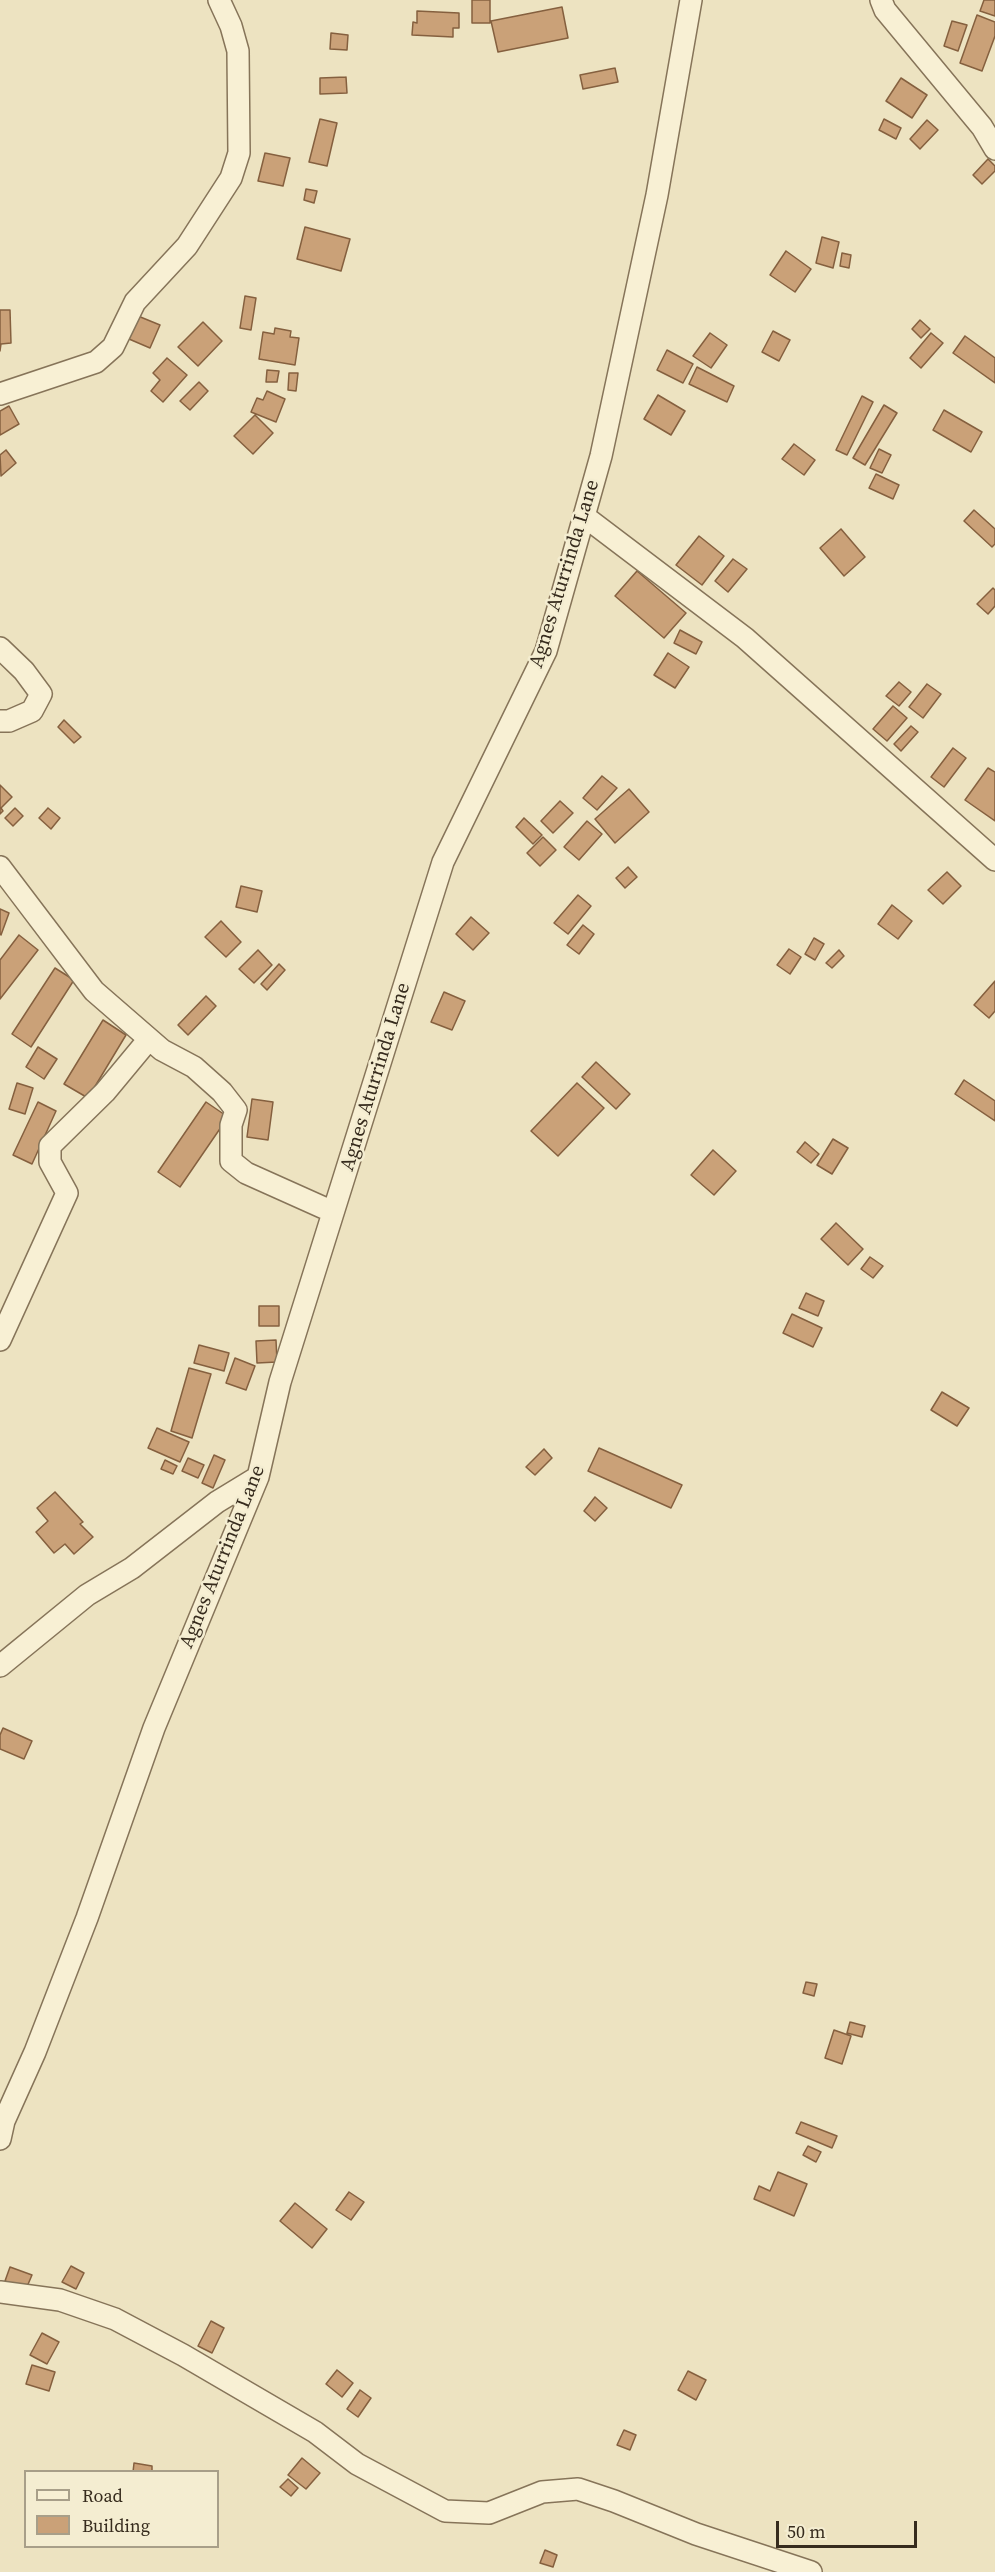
<!DOCTYPE html>
<html>
<head>
<meta charset="utf-8">
<style>
  body { margin:0 }
  #map { position:relative; width:995px; height:2572px; overflow:hidden; background:#ede3c1; font-family:"Source Serif 4",serif }
  canvas { display:block }
  .legend { position:absolute; left:24px; top:2470px; width:195px; height:78px; box-sizing:border-box; background:#f4edd1; border:2px solid #a89f89; margin:0; padding:8px 10px; list-style:none; font-size:18px; color:#362b1d }
  .legend li { display:flex; align-items:center; gap:12px; height:30px }
  .legend b { width:30px; border:2px solid #a89f89 }
  .scale { position:absolute; left:776px; top:2521px; width:141px; height:27px; box-sizing:border-box; border:3px solid #362b1d; border-top:0; padding-left:8px; font-size:18px; line-height:21px; white-space:nowrap; color:#362b1d; -webkit-text-stroke:4px #f4edd1; paint-order:stroke }
</style>
</head>
<body>
<div id="map">
<canvas width="995" height="2572"></canvas>
<ul class="legend">
<li><b style="height:8px;background:#f8f0d4"></b>Road</li>
<li><b style="height:16px;background:#caa178"></b>Building</li>
</ul>
<div class="scale">50 m</div>
</div>
<script>
const context = document.querySelector('canvas').getContext('2d');
context.lineJoin = 'round';
function fillPath(path, color) { context.fillStyle = color; context.fill(path, 'evenodd'); }
const toPath = rows => new Path2D(rows.map(r => 'M' + r).join(''));
function strokePath(path, color, width, dash) { context.strokeStyle = color; context.lineWidth = width; context.lineCap = dash ? 'butt' : 'round'; context.setLineDash(dash || []); context.stroke(path); }
function write(font, color, halo, rows, align = 'center') {
  context.font = font + ' "Source Serif 4",serif'; context.lineWidth = 5; context.setLineDash([]); context.textBaseline = 'middle'; context.strokeStyle = halo; context.fillStyle = color; for (const [text, x, y, turn = 0] of rows) {
    context.save(); context.translate(x, y); context.rotate((+turn || 0) * Math.PI / 180); context.textAlign = isNaN(turn) ? turn : align; if (halo) context.strokeText(text, 0, 0); context.fillText(text, 0, 0); context.restore();
  }
}
const building = toPath([
  [472,0,490,0,490,23,472,23,472,0],
  [984,0,995,0,995,16,980,11,984,0],
  [562,7,568,38,498,52,491,21,562,7],
  [417,11,459,13,459,28,453,28,453,37,412,35,413,22,417,23,417,11],
  [977,15,995,22,995,36,982,71,960,63,977,15],
  [952,21,967,25,958,51,944,46,952,21],
  [331,33,348,35,347,50,330,49,331,33],
  [615,68,618,82,583,89,580,75,615,68],
  [346,77,347,93,320,94,320,78,346,77],
  [901,78,927,95,912,118,886,101,901,78],
  [320,119,337,123,327,166,309,162,320,119],
  [884,119,901,128,896,139,879,130,884,119],
  [927,120,938,130,920,149,910,139,927,120],
  [265,153,290,158,283,186,258,181,265,153],
  [988,159,995,166,995,171,982,184,973,175,988,159],
  [306,189,317,191,314,203,304,200,306,189],
  [305,227,350,239,341,271,297,259,305,227],
  [822,237,839,242,833,268,816,263,822,237],
  [786,251,811,269,795,292,770,275,786,251],
  [842,253,851,255,849,268,840,266,842,253],
  [245,296,256,298,251,330,240,328,245,296],
  [0,310,10,310,11,343,1,344,0,351,0,310],
  [138,316,160,325,150,348,129,339,138,316],
  [920,320,930,329,921,338,912,329,920,320],
  [203,322,222,341,198,366,178,347,203,322],
  [275,328,291,331,290,337,299,338,295,365,259,359,263,332,274,334,275,328],
  [773,331,790,340,779,361,762,352,773,331],
  [710,333,727,345,711,368,693,356,710,333],
  [931,333,943,343,921,368,910,358,931,333],
  [965,336,995,358,995,383,953,353,965,336],
  [667,350,693,364,683,383,657,370,667,350],
  [167,358,187,375,163,402,151,391,160,380,153,373,167,358],
  [697,367,734,386,727,402,689,384,697,367],
  [267,370,279,371,277,382,266,382,267,370],
  [289,373,298,373,296,391,288,390,289,373],
  [199,382,208,391,190,410,180,401,199,382],
  [267,391,285,399,276,422,251,412,257,398,263,400,267,391],
  [658,395,685,411,671,435,644,419,658,395],
  [862,396,873,402,847,455,836,450,862,396],
  [884,405,897,413,865,465,853,458,884,405],
  [9,406,19,424,0,435,0,411,9,406],
  [944,410,982,432,971,452,933,430,944,410],
  [255,415,273,433,253,454,234,436,255,415],
  [794,444,815,460,804,475,782,459,794,444],
  [879,449,891,455,882,473,870,468,879,449],
  [6,450,16,463,1,476,0,455,6,450],
  [876,474,899,485,893,499,869,488,876,474],
  [974,510,995,529,995,544,992,547,964,521,974,510],
  [841,529,865,557,844,576,820,548,841,529],
  [699,536,724,556,702,585,676,565,699,536],
  [733,559,747,569,728,592,715,581,733,559],
  [637,571,686,613,664,638,615,596,637,571],
  [993,588,995,590,995,606,988,614,977,604,993,588],
  [680,630,702,642,696,654,674,643,680,630],
  [668,653,689,667,675,688,654,675,668,653],
  [899,682,911,692,899,706,886,696,899,682],
  [927,684,941,694,923,718,909,707,927,684],
  [893,706,907,718,887,741,873,729,893,706],
  [64,720,81,737,74,743,58,727,64,720],
  [911,726,918,732,901,751,894,744,911,726],
  [953,748,966,758,944,787,931,777,953,748],
  [988,768,995,772,995,821,965,800,988,768],
  [602,776,617,788,597,810,583,798,602,776],
  [0,785,12,797,1,808,3,811,0,814,0,785],
  [629,789,649,812,615,843,595,819,629,789],
  [560,801,573,813,553,833,541,821,560,801],
  [15,808,23,816,13,826,5,818,15,808],
  [48,808,60,818,51,829,39,818,48,808],
  [524,818,542,835,533,844,516,827,524,818],
  [587,821,602,834,579,860,564,847,587,821],
  [543,837,556,850,540,866,527,853,543,837],
  [628,867,637,877,625,888,616,878,628,867],
  [947,872,961,886,943,904,928,890,947,872],
  [241,886,262,891,257,912,236,907,241,886],
  [578,895,591,906,568,934,554,923,578,895],
  [892,905,912,921,898,939,878,924,892,905],
  [0,909,9,913,1,935,0,934,0,909],
  [471,917,489,933,473,950,456,934,471,917],
  [221,921,241,942,226,957,205,937,221,921],
  [583,925,594,934,579,954,567,945,583,925],
  [19,935,38,950,0,999,0,960,19,935],
  [814,938,824,944,815,960,805,954,814,938],
  [789,949,801,957,790,974,777,965,789,949],
  [258,950,272,965,254,983,239,969,258,950],
  [839,950,844,956,832,968,826,963,839,950],
  [279,964,285,970,267,990,261,984,279,964],
  [55,968,74,980,31,1047,12,1034,55,968],
  [995,981,995,1011,989,1018,974,1005,995,981],
  [444,992,465,1001,452,1030,431,1022,444,992],
  [206,996,216,1006,188,1035,178,1025,206,996],
  [103,1020,126,1035,88,1098,64,1084,103,1020],
  [38,1047,57,1059,44,1079,26,1067,38,1047],
  [596,1062,630,1094,616,1109,582,1077,596,1062],
  [964,1080,995,1101,995,1121,955,1094,964,1080],
  [17,1083,33,1088,25,1114,9,1109,17,1083],
  [577,1083,604,1108,558,1156,531,1131,577,1083],
  [252,1099,273,1102,268,1140,247,1137,252,1099],
  [38,1102,56,1111,32,1164,13,1155,38,1102],
  [206,1102,228,1117,180,1187,158,1172,206,1102],
  [833,1139,848,1148,832,1174,817,1165,833,1139],
  [805,1142,819,1154,811,1163,797,1152,805,1142],
  [713,1150,736,1171,714,1195,691,1175,713,1150],
  [836,1223,863,1249,848,1265,821,1239,836,1223],
  [870,1257,883,1266,873,1278,861,1269,870,1257],
  [806,1293,824,1301,818,1316,799,1308,806,1293],
  [259,1306,279,1306,279,1326,259,1326,259,1306],
  [792,1314,822,1328,813,1347,783,1333,792,1314],
  [276,1340,277,1362,257,1363,256,1341,276,1340],
  [199,1345,229,1353,224,1371,194,1363,199,1345],
  [235,1358,255,1366,246,1390,226,1383,235,1358],
  [189,1368,211,1374,192,1438,171,1431,189,1368],
  [942,1392,969,1408,957,1426,931,1410,942,1392],
  [157,1428,189,1442,180,1462,148,1448,157,1428],
  [599,1448,682,1485,671,1508,588,1471,599,1448],
  [544,1449,552,1458,535,1475,526,1467,544,1449],
  [214,1455,225,1460,213,1488,202,1483,214,1455],
  [188,1458,204,1465,198,1478,182,1471,188,1458],
  [165,1460,177,1466,173,1474,161,1469,165,1460],
  [55,1492,83,1522,80,1524,93,1537,74,1554,65,1544,54,1553,36,1532,48,1521,37,1508,55,1492],
  [595,1497,607,1508,595,1521,584,1511,595,1497],
  [3,1728,32,1741,24,1759,0,1749,0,1735,3,1728],
  [806,1982,817,1984,814,1996,803,1993,806,1982],
  [850,2022,865,2026,862,2037,847,2033,850,2022],
  [834,2030,851,2036,842,2064,825,2058,834,2030],
  [801,2122,837,2136,832,2148,796,2133,801,2122],
  [808,2146,821,2152,816,2162,803,2155,808,2146],
  [778,2172,807,2184,794,2216,754,2199,759,2186,770,2191,778,2172],
  [349,2192,364,2202,351,2220,336,2210,349,2192],
  [295,2203,327,2229,312,2248,280,2221,295,2203],
  [71,2266,84,2273,76,2289,62,2282,71,2266],
  [10,2267,32,2275,26,2289,5,2281,10,2267],
  [211,2321,224,2328,212,2353,198,2346,211,2321],
  [42,2333,59,2342,47,2364,30,2355,42,2333],
  [32,2365,55,2372,49,2391,26,2384,32,2365],
  [337,2370,353,2383,342,2397,326,2384,337,2370],
  [688,2371,706,2380,696,2400,678,2390,688,2371],
  [360,2390,371,2398,358,2417,347,2409,360,2390],
  [624,2430,636,2435,630,2450,617,2445,624,2430],
  [302,2458,320,2473,306,2489,288,2475,302,2458],
  [134,2463,152,2466,152,2472,133,2472,134,2463],
  [288,2479,298,2488,291,2496,280,2487,288,2479],
  [545,2550,557,2555,553,2567,540,2563,545,2550]
]);
fillPath(building, '#caa178');
strokePath(building, '#85603f', 1.5);
const minor = toPath([
  [881,0,885,10,982,127,995,149],
  [0,394,96,362,113,347,135,302,187,246,231,178,239,153,238,51,231,26,219,0],
  [584,516,745,638,995,860],
  [0,648,24,671,41,694,32,711,9,721,0,721],
  [0,867,94,991,162,1050,194,1067,222,1092,236,1110,231,1125,231,1161,246,1173,333,1212],
  [0,1340,67,1193,50,1162,50,1146,105,1092,149,1039],
  [0,1666,87,1595,132,1568,217,1502,258,1477],
  [0,2139,4,2121,35,2052,87,1918,154,1728,258,1477,280,1382,443,862,546,651,601,456,657,195,691,0],
  [0,2292,60,2300,115,2319,183,2355,315,2432,357,2464,445,2511,489,2513,542,2492,578,2489,614,2501,696,2534,811,2572]
]);
strokePath(minor, '#867459', 24);
strokePath(minor, '#f8f0d4', 21);
write('20px', '#362b1d', '#f4edd1', [
  ["Agnes Aturrinda Lane",565,574,-73],
  ["Agnes Aturrinda Lane",376,1077,-73],
  ["Agnes Aturrinda Lane",223,1557,-68]
]);
</script>
</body>
</html>
